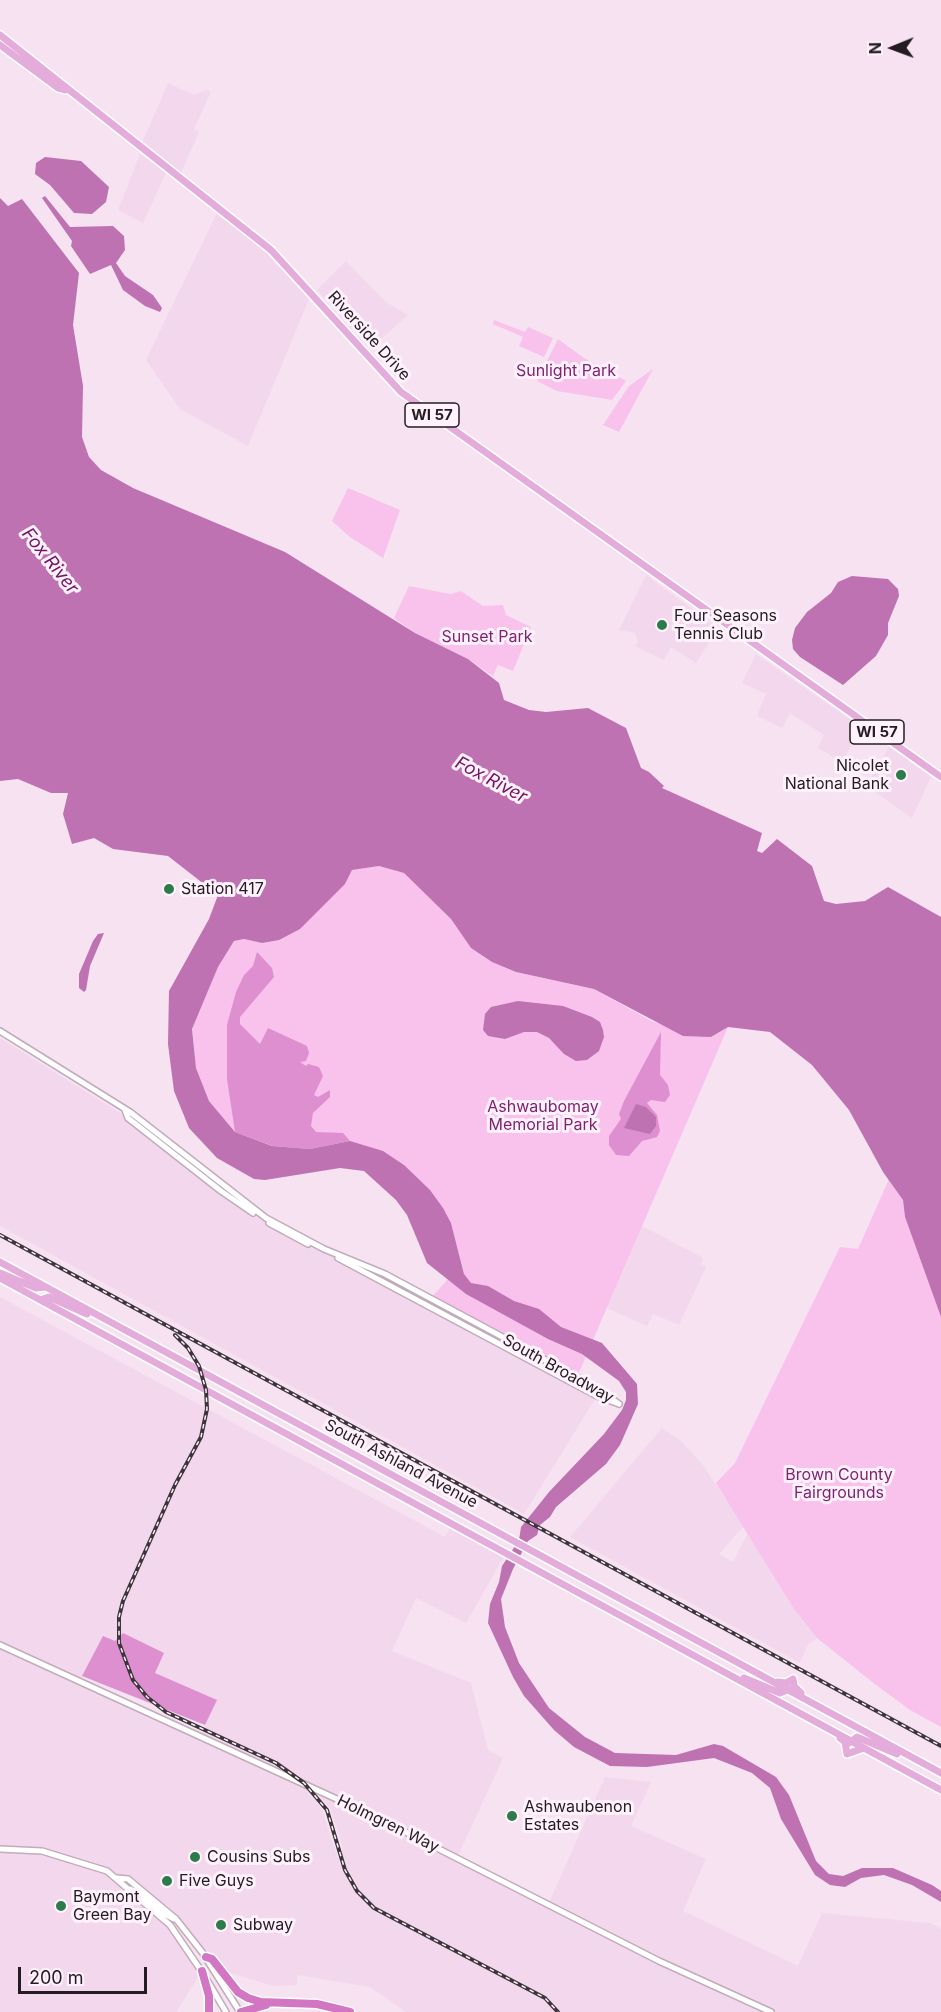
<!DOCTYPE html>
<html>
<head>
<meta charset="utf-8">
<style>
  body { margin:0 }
  #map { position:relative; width:941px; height:2012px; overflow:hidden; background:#f7e2f2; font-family:Inter,sans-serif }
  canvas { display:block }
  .north { position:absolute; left:863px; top:18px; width:60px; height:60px; -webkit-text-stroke:4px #fff2fc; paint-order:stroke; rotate:269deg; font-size:16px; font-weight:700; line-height:24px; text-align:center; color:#231c22 }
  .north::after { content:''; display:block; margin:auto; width:21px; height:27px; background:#231c22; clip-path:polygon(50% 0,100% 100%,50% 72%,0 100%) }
  .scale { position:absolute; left:18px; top:1967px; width:129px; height:27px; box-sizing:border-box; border:3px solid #231c22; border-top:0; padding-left:8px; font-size:18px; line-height:21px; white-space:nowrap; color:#231c22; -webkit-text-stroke:4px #fff2fc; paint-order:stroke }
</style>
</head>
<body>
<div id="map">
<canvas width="941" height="2012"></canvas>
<div class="north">N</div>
<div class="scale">200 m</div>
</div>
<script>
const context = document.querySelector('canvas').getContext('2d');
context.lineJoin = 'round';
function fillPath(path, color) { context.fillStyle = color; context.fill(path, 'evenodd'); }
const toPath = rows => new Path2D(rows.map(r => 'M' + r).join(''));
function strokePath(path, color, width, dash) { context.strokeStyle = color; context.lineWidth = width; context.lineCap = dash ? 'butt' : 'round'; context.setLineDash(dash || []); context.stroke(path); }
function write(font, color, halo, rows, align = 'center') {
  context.font = font + ' Inter,sans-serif'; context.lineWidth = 6; context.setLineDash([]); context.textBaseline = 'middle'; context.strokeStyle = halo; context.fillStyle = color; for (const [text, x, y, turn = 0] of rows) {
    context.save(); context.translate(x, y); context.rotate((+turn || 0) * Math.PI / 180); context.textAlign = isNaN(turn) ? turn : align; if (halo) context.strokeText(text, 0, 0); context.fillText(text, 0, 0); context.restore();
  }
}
fillPath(toPath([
  [168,83,194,95,206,90,211,92,194,129,199,132,181,173,142,143],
  [140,154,166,173,143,223,118,210],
  [217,213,257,244,310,297,248,446,180,409,146,360],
  [346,261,386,302,408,315,370,349,317,290],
  [646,575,718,628,696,663,671,647,664,660,635,646,638,641,635,633,619,630],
  [756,654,861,727,842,762,818,748,824,735,790,713,782,728,757,716,766,694,742,683],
  [889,747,931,777,912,818,866,786],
  [0,1038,128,1118,235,1201,285,1233,348,1262,597,1396,524,1514,0,1226],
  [642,1226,703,1258,701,1264,706,1267,679,1325,653,1314,647,1326,607,1308],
  [0,1297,445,1537,452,1524,506,1553,466,1623,416,1598,392,1651,471,1683,488,1750,503,1758,457,1858,548,1905,605,1777,651,1782,631,1826,706,1859,683,1911,798,1966,822,1913,930,1923,941,1929,941,2012,406,2012,370,1987,297,1975,297,1985,273,1986,227,1972,202,1952,186,1931,128,1879,118,1878,170,1925,202,1971,176,2012,0,2012],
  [103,1637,115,1641,154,1673,216,1700,201,1735,80,1681],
  [299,1782,312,1787,331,1810,343,1848,338,1859,321,1807],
  [662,1428,681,1441,702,1464,744,1526,719,1554,733,1562,748,1533,794,1609,817,1638,807,1646,800,1663,570,1537]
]), '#f3d7ed');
fillPath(toPath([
  [494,320,525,332,528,327,553,338,544,357,519,346,523,337,493,324],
  [558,339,584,358,626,381,612,400,557,391,537,381],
  [653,369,619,432,603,425,629,386],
  [348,488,400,510,383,558,350,537,332,521],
  [409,586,450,594,461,591,483,606,503,605,506,615,531,627,513,671,498,665,493,676,468,659,415,633,394,618],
  [379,866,404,873,451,919,471,948,492,962,516,972,594,989,653,1022,711,1037,728,1027,577,1377,430,1299,449,1278,464,1273,451,1223,350,1141,310,1149,272,1146,235,1132,209,1101,196,1068,192,1028,218,967,234,941,244,939,262,943,345,884,352,870],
  [889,1179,903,1200,905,1217,941,1317,941,1727,910,1710,876,1685,817,1638,794,1609,716,1483,735,1463,840,1247,858,1249]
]), '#f8c2ed');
fillPath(toPath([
  [257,952,272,968,274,977,240,1017,240,1024,260,1044,268,1028,307,1046,309,1053,306,1061,300,1062,306,1066,308,1064,319,1067,323,1076,314,1095,318,1097,330,1090,330,1097,313,1113,311,1126,316,1132,343,1133,350,1141,310,1149,273,1146,235,1132,227,1079,227,1025,236,992,244,975,253,966],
  [661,1032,660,1075,668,1085,670,1095,665,1102,651,1100,647,1103,657,1115,660,1131,657,1137,642,1141,629,1156,616,1155,609,1145,609,1136,621,1119,619,1114,624,1101],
  [123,1633,164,1653,155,1673,217,1700,205,1725,82,1676,103,1636,115,1641]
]), '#de8fd0');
fillPath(toPath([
  [45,157,81,161,109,187,106,202,92,214,74,213,50,185,35,174,36,163],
  [45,196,70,227,113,226,124,236,125,250,116,263,125,276,153,295,162,308,160,312,145,306,123,290,111,265,90,274,71,246,72,241,42,198],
  [0,198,8,206,22,199,79,273,73,325,83,386,82,437,89,457,101,470,133,488,285,552,415,633,468,659,499,683,504,700,529,710,546,712,588,708,626,728,641,768,649,772,664,786,662,788,762,833,757,851,762,853,777,839,812,866,824,901,836,904,865,901,888,887,941,917,941,1317,905,1217,903,1200,883,1172,849,1110,812,1065,770,1032,728,1027,711,1037,683,1036,594,989,516,972,492,962,471,948,451,919,404,873,379,866,352,870,345,884,300,929,279,940,262,943,244,939,234,941,218,967,192,1029,196,1068,209,1101,235,1132,272,1146,310,1149,350,1141,383,1151,404,1165,430,1190,443,1208,451,1223,464,1274,471,1283,488,1286,514,1301,539,1309,561,1327,602,1343,637,1384,638,1404,620,1445,606,1464,556,1507,550,1517,540,1525,537,1535,528,1541,513,1569,501,1599,505,1627,519,1663,549,1708,585,1737,615,1753,676,1755,714,1744,723,1746,776,1777,789,1795,816,1861,829,1874,843,1876,862,1868,893,1868,932,1885,941,1891,941,1902,912,1885,884,1875,861,1878,845,1887,830,1885,815,1875,781,1819,770,1788,752,1773,714,1758,647,1767,610,1766,574,1747,554,1730,524,1696,513,1677,488,1623,490,1604,499,1582,502,1566,519,1540,521,1527,549,1492,604,1434,622,1410,626,1400,626,1392,619,1381,582,1354,548,1339,466,1294,427,1263,407,1215,396,1200,364,1171,340,1168,265,1180,254,1179,217,1158,189,1128,174,1091,168,1044,169,991,209,919,218,895,168,856,113,849,94,838,72,844,63,814,68,793,51,793,18,779,0,781],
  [852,576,888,579,898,589,899,596,888,623,888,635,876,656,843,685,800,657,793,649,792,640,795,628,807,612,831,593,838,582],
  [104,933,90,966,86,990,84,992,79,988,79,974,93,941,98,934],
  [518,1001,563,1006,592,1017,600,1022,603,1030,604,1037,599,1051,587,1060,576,1061,564,1054,549,1038,537,1032,524,1032,505,1039,488,1036,483,1030,485,1014,491,1007],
  [636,1104,646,1107,656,1117,656,1126,650,1134,624,1128]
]), '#be72b1');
const minor = toPath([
  [0,1031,130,1112,266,1218,324,1249,385,1274,594,1386,619,1404],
  [125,1110,128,1118,221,1191,253,1213],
  [269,1223,308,1244],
  [338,1258,597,1396,619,1404],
  [0,1645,376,1817,659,1961,771,2012],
  [0,1849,42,1851,107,1871,170,1925,202,1972],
  [117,1878,128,1879,176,1919,202,1952,240,2012],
  [130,1889,140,1893,162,1913,174,1919],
  [207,1980,226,2012]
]);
const major = toPath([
  [0,35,271,250,401,392,941,777],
  [0,45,58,88,66,90],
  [0,1262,941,1773],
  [0,1273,36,1288,46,1287],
  [0,1278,941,1790],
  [40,1300,49,1297,87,1314],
  [744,1678,780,1693,789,1689],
  [778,1682,786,1683,793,1679,794,1686,801,1693],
  [840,1738,845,1742,847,1754,864,1748],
  [849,1743,857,1737,897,1754]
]);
const highway = toPath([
  [206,1957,212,1959,238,1992,248,1998,261,2002,317,2004,350,2012],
  [202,1971,209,1996,209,2012],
  [241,2012,266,2005]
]);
strokePath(minor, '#c0acbb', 8);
strokePath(major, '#fff', 10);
strokePath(highway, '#fff', 11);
strokePath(minor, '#fff', 5);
strokePath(major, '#e4acda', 7);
strokePath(highway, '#d275c2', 8);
const rail = toPath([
  [0,1235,941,1746],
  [175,1335,188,1348,199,1366,206,1390,207,1409,201,1437,175,1485,123,1601,119,1617,119,1643,133,1680,147,1697,166,1712,276,1763,304,1783,327,1810,345,1870,357,1891,374,1908,545,1998,558,2012]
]);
strokePath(rail, '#3e353c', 4);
strokePath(rail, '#fff2fc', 1.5, [4.5]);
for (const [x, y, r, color] of [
  [662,625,6,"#2c7b4b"],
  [901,775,6,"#2c7b4b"],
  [169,889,6,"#2c7b4b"],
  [512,1816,6,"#2c7b4b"],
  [195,1857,6,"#2c7b4b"],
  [167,1881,6,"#2c7b4b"],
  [61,1906,6,"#2c7b4b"],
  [221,1925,6,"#2c7b4b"]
]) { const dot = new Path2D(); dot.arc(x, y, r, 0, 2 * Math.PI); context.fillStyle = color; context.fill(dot); strokePath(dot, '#fff2fc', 2); }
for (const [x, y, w] of [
  [432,415,54],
  [877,732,54]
]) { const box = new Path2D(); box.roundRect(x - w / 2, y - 12, w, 24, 4.5); context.fillStyle = '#fff2fc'; context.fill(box); strokePath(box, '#231c22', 1.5); }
write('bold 15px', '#231c22', null, [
  ["WI 57",432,415],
  ["WI 57",877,732]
]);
write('16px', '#231c22', '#fff2fc', [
  ["Riverside Drive",369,336,48],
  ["South Broadway",558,1369,29],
  ["South Ashland Avenue",401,1464,28],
  ["Holmgren Way",388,1824,26]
]);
write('16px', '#7f2273', '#fff2fc', [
  ["Sunlight Park",566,371],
  ["Sunset Park",487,637],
  ["Ashwaubomay",543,1107],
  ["Memorial Park",543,1125],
  ["Brown County",839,1475],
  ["Fairgrounds",839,1493]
]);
write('16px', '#231c22', '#fff2fc', [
  ["Four Seasons",674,616],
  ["Tennis Club",674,634],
  ["Nicolet",889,766,"right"],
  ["National Bank",889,784,"right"],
  ["Station 417",181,889],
  ["Ashwaubenon",524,1807],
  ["Estates",524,1825],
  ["Cousins Subs",207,1857],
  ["Five Guys",179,1881],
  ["Baymont",73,1897],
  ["Green Bay",73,1915],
  ["Subway",233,1925]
], 'left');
write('italic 18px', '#721367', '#fff2fc', [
  ["Fox River",50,561,51],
  ["Fox River",491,780,28]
]);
</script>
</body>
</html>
